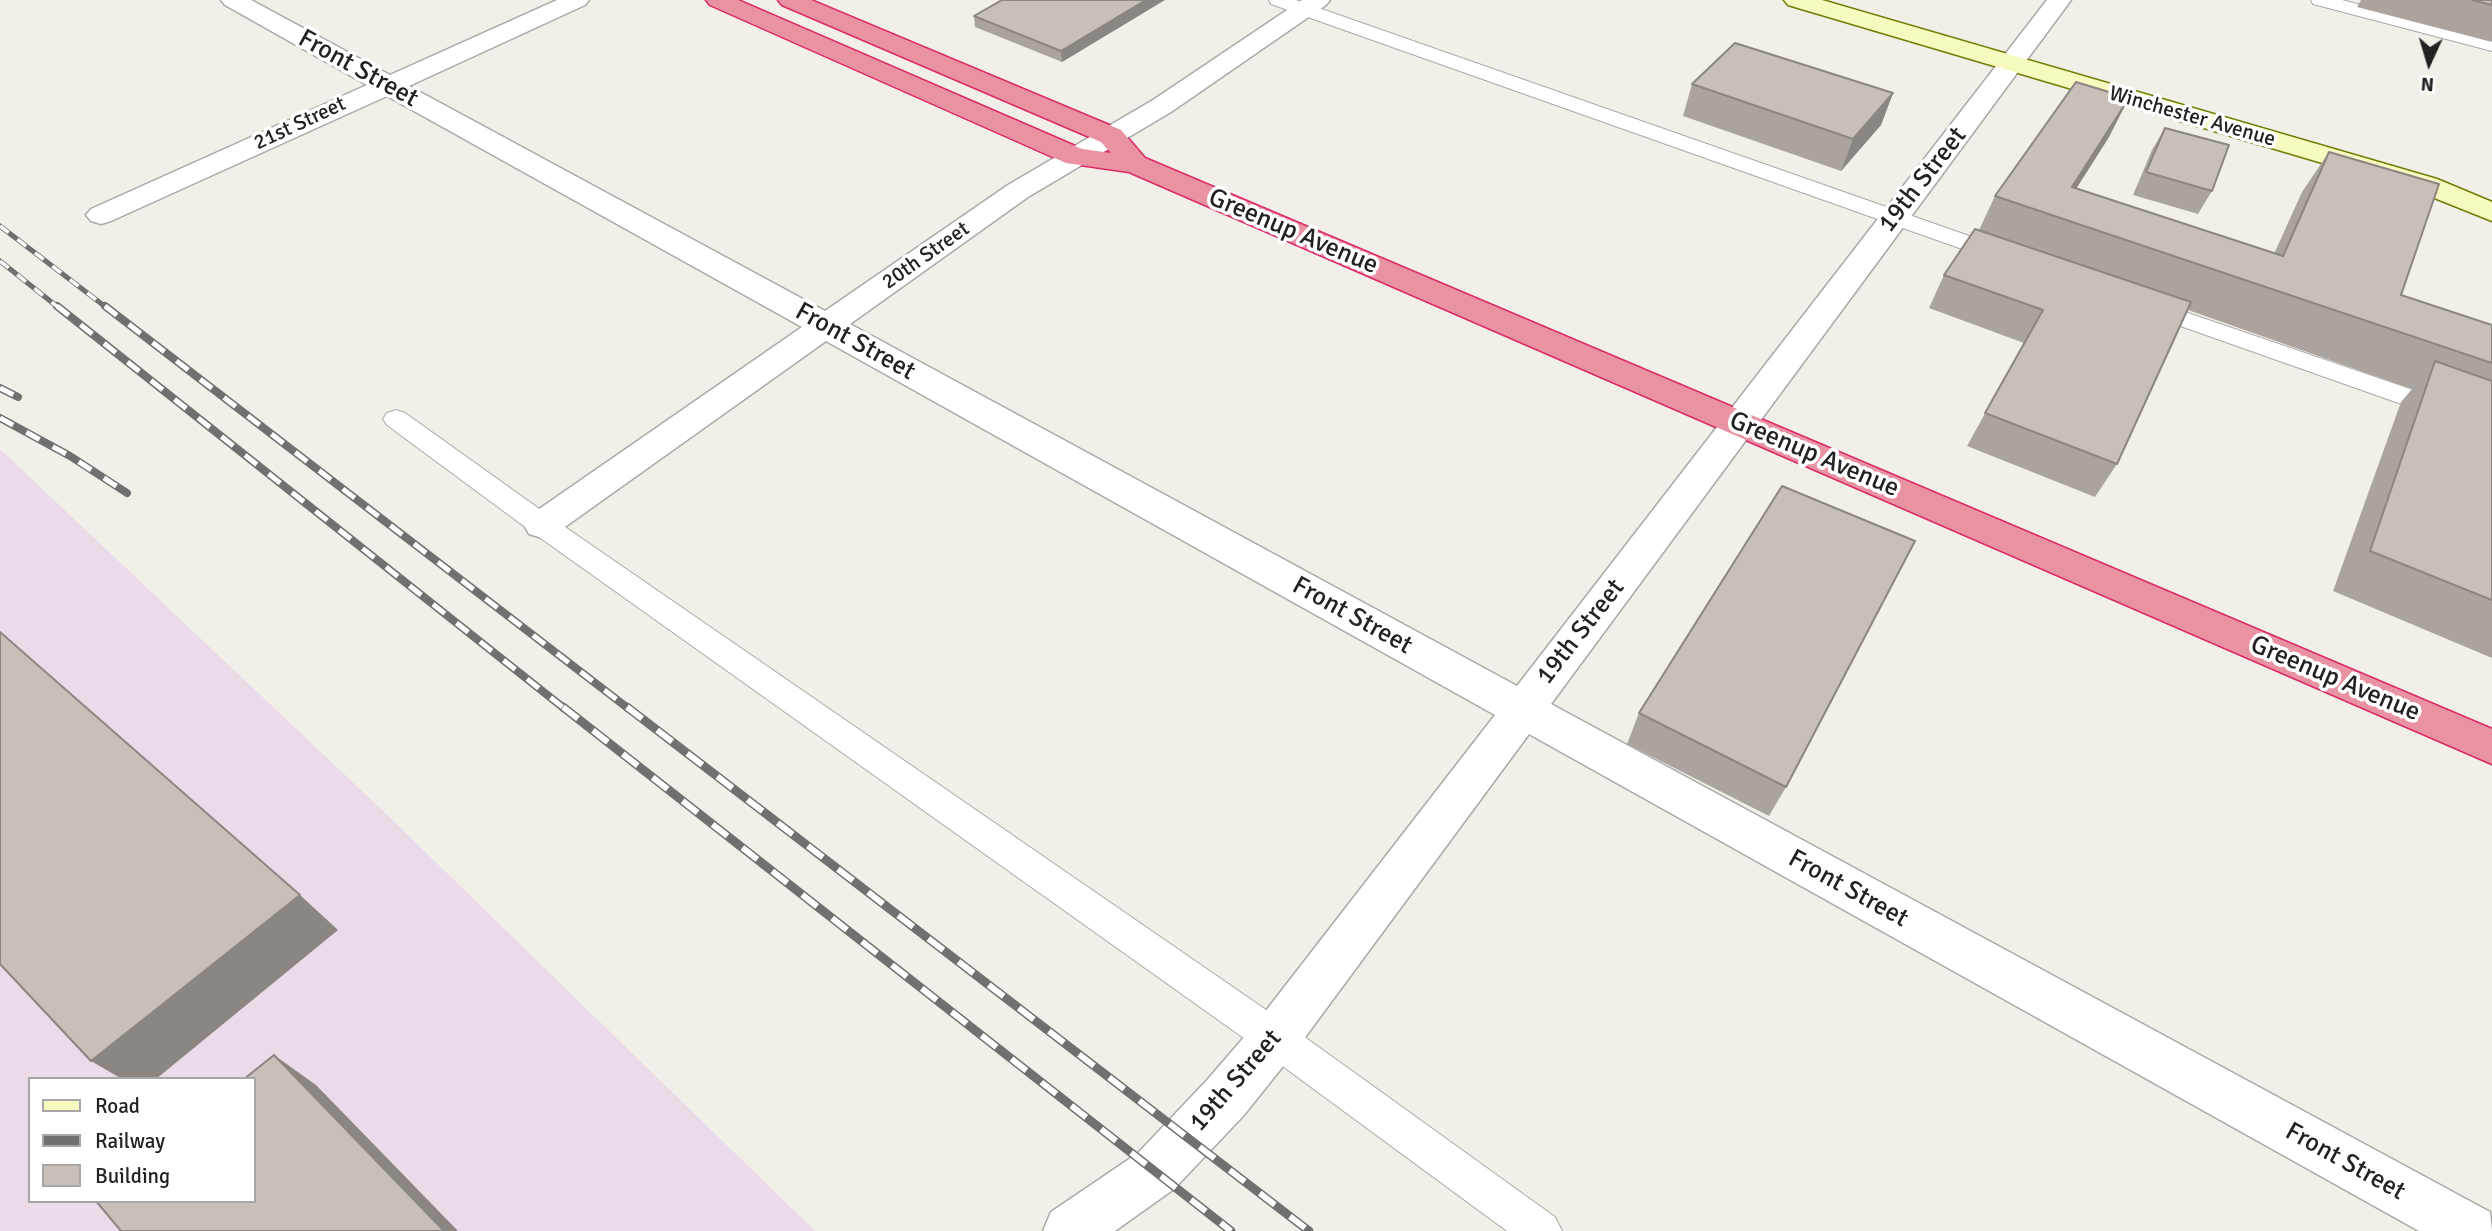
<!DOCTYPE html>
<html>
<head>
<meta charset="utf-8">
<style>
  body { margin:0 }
  #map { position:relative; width:2492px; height:1231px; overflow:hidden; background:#f2efe9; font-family:Signika,sans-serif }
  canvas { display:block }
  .legend { position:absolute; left:28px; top:1077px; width:228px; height:126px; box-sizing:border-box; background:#fff; border:2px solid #a7a7a7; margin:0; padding:9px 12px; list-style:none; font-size:21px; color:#222 }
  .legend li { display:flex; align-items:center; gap:14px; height:35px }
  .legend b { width:35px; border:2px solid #a7a7a7 }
  .north { position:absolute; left:2394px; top:28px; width:70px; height:70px; -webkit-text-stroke:5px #fff; paint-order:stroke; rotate:184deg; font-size:19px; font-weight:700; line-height:28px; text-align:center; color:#222 }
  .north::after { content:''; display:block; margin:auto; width:24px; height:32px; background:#222; clip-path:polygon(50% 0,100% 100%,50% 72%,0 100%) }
</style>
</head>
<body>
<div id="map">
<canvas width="2492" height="1231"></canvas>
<ul class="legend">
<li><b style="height:9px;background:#f7fabf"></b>Road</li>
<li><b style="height:9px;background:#707070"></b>Railway</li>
<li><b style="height:19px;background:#c7bfb8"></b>Building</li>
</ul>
<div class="north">N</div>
</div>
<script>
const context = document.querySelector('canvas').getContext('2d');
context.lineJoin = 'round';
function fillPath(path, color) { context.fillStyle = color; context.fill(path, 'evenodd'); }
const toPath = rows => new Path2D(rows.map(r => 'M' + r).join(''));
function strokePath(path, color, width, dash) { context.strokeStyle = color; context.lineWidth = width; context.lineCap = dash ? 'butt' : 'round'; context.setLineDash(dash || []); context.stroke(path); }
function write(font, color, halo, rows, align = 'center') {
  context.font = font + ' Signika,sans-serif'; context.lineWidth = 7; context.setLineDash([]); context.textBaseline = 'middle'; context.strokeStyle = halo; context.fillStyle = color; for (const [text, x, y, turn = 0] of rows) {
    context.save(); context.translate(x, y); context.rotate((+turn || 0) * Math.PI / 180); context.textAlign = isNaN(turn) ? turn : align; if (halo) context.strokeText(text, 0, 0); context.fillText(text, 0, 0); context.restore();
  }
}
fillPath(toPath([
  [0,449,380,808,815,1231,0,1231],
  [30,1079,254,1079,254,1201,30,1201]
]), '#ebdbe8');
const lane = toPath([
  [1269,0,1296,0,2012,251,2016,256,2012,261,2004,263,1996,261,1271,4,1269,0],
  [2311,0,2342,0,2492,39,2492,51,2313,4,2311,0],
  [2147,299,2492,417,2492,436,2138,311,2135,306,2138,301,2147,299],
  [396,410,405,413,552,518,1288,1025,1555,1217,1562,1231,1507,1231,1262,1051,532,532,387,425,383,419,387,413,396,410]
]);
const street = toPath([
  [221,0,251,0,390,75,557,0,589,0,585,5,409,86,825,311,1008,185,1153,100,1302,0,1330,0,1326,5,1171,112,1028,197,850,324,1517,686,2047,0,2071,0,1551,704,2490,1212,2492,1231,2419,1231,1529,734,1292,1055,1244,1115,1174,1189,1115,1231,1043,1231,1051,1212,1138,1153,1208,1079,1258,1021,1495,715,826,341,555,534,542,538,529,534,524,525,529,516,802,327,387,96,111,221,101,224,91,221,86,215,91,209,367,85,225,5,221,0]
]);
const secondary = toPath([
  [1784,0,1822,0,2437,179,2492,202,2492,221,2417,191,1788,5,1784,0]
]);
const highway = toPath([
  [706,0,738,0,1082,149,1111,153,1101,142,782,5,778,0,811,0,1121,130,1145,158,2492,729,2492,764,1129,172,1066,163,710,5,706,0]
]);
strokePath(lane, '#a9a9a9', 2);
strokePath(street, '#a9a9a9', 3);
strokePath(secondary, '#707d05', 3);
strokePath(highway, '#dc2a67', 3);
fillPath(lane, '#fff');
fillPath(street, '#fff');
fillPath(secondary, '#f7fabf');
fillPath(highway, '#e892a2');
const railFar2 = toPath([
  [0,226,107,308],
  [0,261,59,308]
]);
const railFar1 = toPath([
  [57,306,565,709],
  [105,306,629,709],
  [0,388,18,397],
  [0,418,70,456,127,493]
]);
const rail = toPath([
  [563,707,1231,1231],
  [627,707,1309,1231]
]);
strokePath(railFar2, '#707070', 5);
strokePath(railFar1, '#707070', 8);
strokePath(rail, '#707070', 9);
strokePath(railFar2, '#fff', 3.5, [11]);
strokePath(railFar1, '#fff', 5, [15]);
strokePath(rail, '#fff', 6, [19]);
fillPath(toPath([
  [2361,0,2492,0,2492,42,2357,7],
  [1146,11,1062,62,975,27,974,16],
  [1692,84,1893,93,1881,125,1841,171,1683,116],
  [2165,128,2212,191,2198,214,2133,195,2152,150],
  [2109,137,2076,189,2274,254,2302,192,2329,152,2401,295,2492,325,2492,658,2333,591,2401,402,2412,389,2188,310,2117,464,2095,497,1967,446,2024,343,1929,308,1944,275,1979,230,1995,196],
  [1639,713,1786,787,1769,816,1627,744]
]), '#aba49e');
fillPath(toPath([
  [1146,0,1165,0,1062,62,1061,51],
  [1893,93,1881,125,1841,171,1853,139],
  [2129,98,2109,137,2058,217,2072,187],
  [300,895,338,930,156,1079,122,1079,91,1061],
  [274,1055,316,1085,458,1231,444,1231]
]), '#8b8681');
const building = toPath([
  [1002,0,1146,0,1061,51,974,16,1002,0],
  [2472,0,2492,0,2492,5,2472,0],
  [1735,43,1893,93,1853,139,1692,84,1735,43],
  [2076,82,2129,98,2072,187,2283,256,2329,152,2439,184,2401,295,2492,325,2492,363,1995,196,2076,82],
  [2165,128,2229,145,2212,191,2146,172,2165,128],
  [1975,229,2191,302,2117,464,1985,413,2043,310,1944,275,1975,229],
  [2435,361,2492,381,2492,600,2370,551,2435,361],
  [1782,486,1915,541,1786,787,1639,713,1782,486],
  [0,632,300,895,91,1061,0,964,0,632],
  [274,1055,444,1231,121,1231,96,1201,254,1201,254,1079,244,1079,274,1055]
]);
fillPath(building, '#c7bfb8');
strokePath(building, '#8b8681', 2);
write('21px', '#222', '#fff', [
  ["Winchester Avenue",2192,117,16],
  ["21st Street",300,124,-25],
  ["20th Street",926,256,-35]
]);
write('26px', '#222', '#fff', [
  ["Front Street",358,69,29],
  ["19th Street",1923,180,-52],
  ["Greenup Avenue",1293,232,23],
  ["Front Street",855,342,29],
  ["Greenup Avenue",1814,455,23],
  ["Front Street",1352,616,29],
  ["19th Street",1581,632,-52],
  ["Greenup Avenue",2335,679,23],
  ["Front Street",1848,889,29],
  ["19th Street",1236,1081,-49],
  ["Front Street",2345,1162,29]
]);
</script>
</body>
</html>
